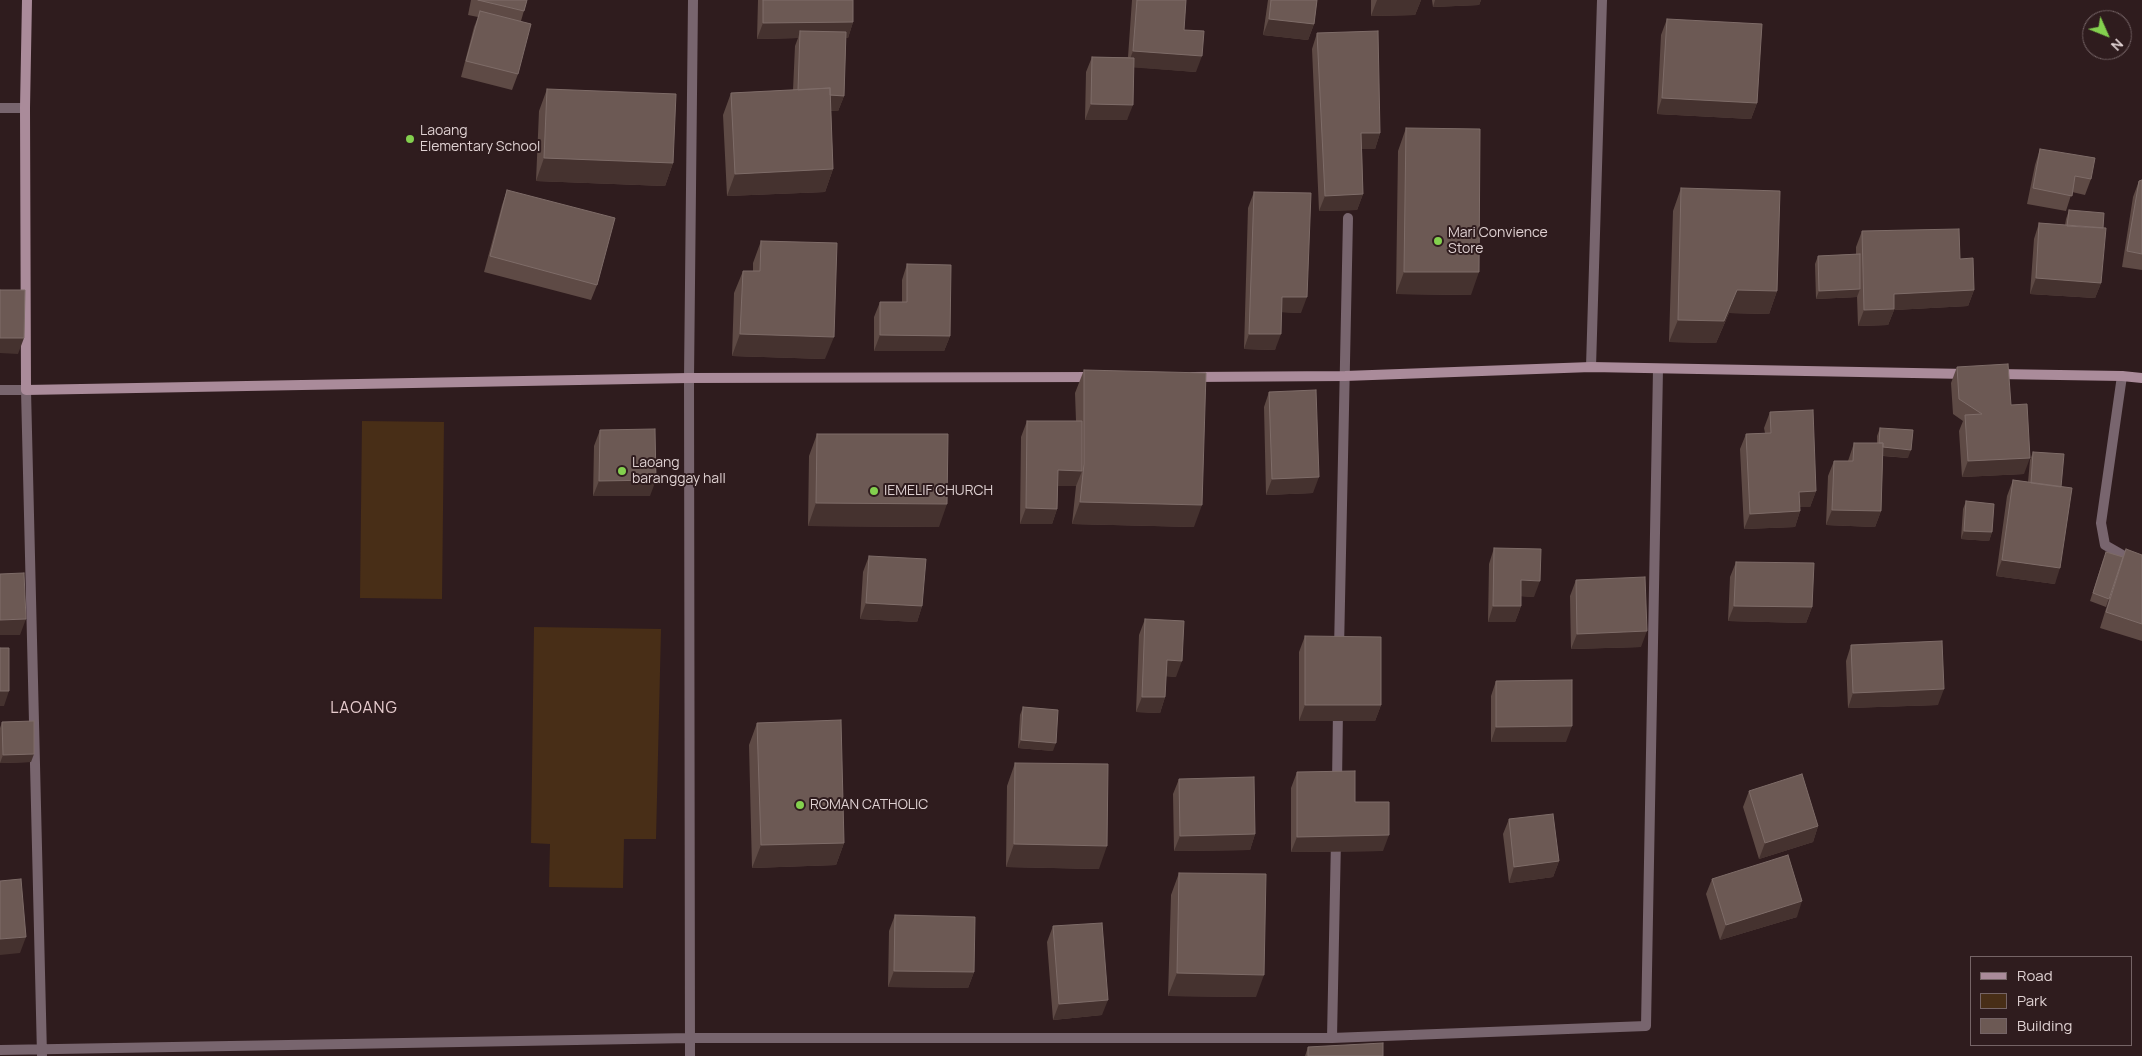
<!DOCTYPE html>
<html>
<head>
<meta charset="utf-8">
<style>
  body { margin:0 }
  #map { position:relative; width:2142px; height:1056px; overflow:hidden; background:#2f1c1e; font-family:Manrope,sans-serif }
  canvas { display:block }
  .legend { position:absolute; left:1970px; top:956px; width:162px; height:90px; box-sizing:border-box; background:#2f1c1e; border:1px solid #756466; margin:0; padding:6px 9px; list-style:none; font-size:15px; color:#dfd1d2 }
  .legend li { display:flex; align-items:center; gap:10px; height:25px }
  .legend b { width:25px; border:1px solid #756466 }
  .north { position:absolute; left:2082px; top:10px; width:50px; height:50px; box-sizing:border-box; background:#2f1c1e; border:1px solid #756466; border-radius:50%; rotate:134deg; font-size:14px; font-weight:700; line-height:20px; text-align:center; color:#dfd1d2 }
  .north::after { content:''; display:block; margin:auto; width:18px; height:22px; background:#83d04e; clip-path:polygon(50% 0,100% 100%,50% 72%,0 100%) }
</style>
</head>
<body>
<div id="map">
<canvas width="2142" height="1056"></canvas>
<ul class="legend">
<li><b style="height:6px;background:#aa8b9a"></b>Road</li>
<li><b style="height:14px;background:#482e17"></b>Park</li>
<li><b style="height:14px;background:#6c5954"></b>Building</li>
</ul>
<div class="north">N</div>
</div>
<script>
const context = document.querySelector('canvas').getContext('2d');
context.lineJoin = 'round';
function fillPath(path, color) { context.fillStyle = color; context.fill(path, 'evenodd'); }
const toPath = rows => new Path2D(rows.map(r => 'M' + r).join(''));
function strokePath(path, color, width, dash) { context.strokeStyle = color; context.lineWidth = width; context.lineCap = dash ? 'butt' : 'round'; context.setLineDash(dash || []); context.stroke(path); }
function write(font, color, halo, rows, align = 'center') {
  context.font = font + ' Manrope,sans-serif'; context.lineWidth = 4; context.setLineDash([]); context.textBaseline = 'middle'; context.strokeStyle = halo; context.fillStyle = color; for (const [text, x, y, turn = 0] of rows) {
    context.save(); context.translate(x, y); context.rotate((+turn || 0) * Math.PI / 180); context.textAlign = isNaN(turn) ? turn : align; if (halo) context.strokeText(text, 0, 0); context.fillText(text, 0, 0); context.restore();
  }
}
fillPath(toPath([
  [362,421,444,422,442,599,360,598],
  [534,627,661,629,656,839,624,839,623,888,549,887,550,844,531,843]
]), '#482e17');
strokePath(toPath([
  [0,108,25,108],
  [2122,376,2101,523,2105,545,2126,557]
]), '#78656e', 10);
strokePath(toPath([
  [1591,367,1602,0],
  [0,390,26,390,42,1055],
  [1339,649,1348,218],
  [1337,784,1338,709],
  [1332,1038,1336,839],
  [0,1050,691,1038,1332,1038,1646,1026,1658,369],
  [690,1056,689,378,693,0]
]), '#78656e', 10);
strokePath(toPath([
  [27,0,25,108,26,390,689,378,1093,377],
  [1997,374,2122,376,2142,378],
  [1192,377,1345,376,1591,367,1967,374]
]), '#aa8b9a', 10);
fillPath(toPath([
  [471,0,527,0,521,21,518,74,512,90,461,77,474,27,478,17,468,15],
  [758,0,853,0,853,22,848,38,846,38,844,96,838,111,831,111,833,169,825,192,727,196,723,115,731,93,793,90,795,46,798,38,757,39],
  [1132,0,1186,0,1184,30,1196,72,1134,67,1127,120,1085,120,1086,72,1092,57,1128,57],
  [1268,0,1317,0,1314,24,1308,40,1263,35],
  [1371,0,1421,0,1415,15,1371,16],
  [1432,0,1481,0,1479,5,1433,7],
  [1667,19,1757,103,1751,119,1657,114,1661,35],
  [1317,33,1380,133,1375,149,1362,149,1363,194,1357,210,1319,211,1312,49],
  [547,89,673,163,665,186,536,181,539,111],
  [1406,128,1471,295,1396,294,1398,151],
  [2040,149,2091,179,2085,195,2072,192,2066,211,2027,204,2035,165],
  [2142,180,2142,270,2122,267,2133,197,2139,181],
  [1681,188,1777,291,1769,314,1729,313,1716,343,1669,342,1673,211],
  [507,190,597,285,591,300,484,272,502,205],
  [1254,192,1301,313,1282,312,1275,350,1244,349,1248,208],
  [2069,210,2101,283,2095,298,2030,294,2034,239,2039,223,2065,225,2066,219],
  [1862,231,1960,259,1974,290,1968,306,1894,310,1888,325,1858,326,1857,296,1857,297,1816,299,1815,264,1818,256,1856,254,1856,247],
  [761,241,825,359,732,356,734,293,743,271,753,271,753,263],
  [907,264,950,336,944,351,874,351,874,317,880,302,902,302,902,280],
  [1957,367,2011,405,2024,474,1962,477,1959,431,1963,421,1953,414,1951,383],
  [1084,370,1194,527,1072,524,1076,486,1058,486,1057,509,1052,524,1020,524,1021,437,1027,421,1076,421,1075,393],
  [1269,392,1313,493,1266,495,1264,407],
  [1770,412,1816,491,1810,507,1800,507,1800,511,1795,527,1744,529,1740,449,1746,434,1765,433,1764,428],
  [1880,428,1908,458,1883,456,1881,511,1875,527,1826,525,1828,476,1834,461,1848,461,1854,443,1877,443,1877,436],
  [600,430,650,496,593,496,594,446],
  [817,434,939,527,808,526,809,456],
  [2033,452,2061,487,2055,584,1996,576,2007,496,2013,480,2028,482,2030,460],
  [1966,501,1992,532,1989,541,1961,539,1963,509],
  [1494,548,1534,597,1521,596,1521,606,1515,622,1488,622,1489,564],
  [2142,555,2142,641,2100,628,2114,583,2106,607,2090,601,2103,560],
  [869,556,922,606,917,622,860,619,863,572],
  [1736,562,1812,607,1806,623,1728,621,1730,577],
  [1576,580,1641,647,1571,649,1570,596],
  [1145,619,1176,677,1166,676,1165,697,1160,713,1136,712,1139,635],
  [1305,636,1381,705,1375,721,1299,721,1299,652],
  [1851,645,1938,705,1848,708,1846,661],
  [1496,681,1566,742,1491,742,1491,696],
  [1023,707,1053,751,1018,748,1020,715],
  [2,722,31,762,0,763,0,728],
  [757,723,844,843,836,865,752,868,749,745],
  [1015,763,1099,869,1006,867,1007,786],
  [1297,772,1355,802,1383,851,1291,852,1291,788],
  [1179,779,1255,834,1250,850,1174,851,1173,794],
  [1749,791,1818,826,1813,842,1759,859,1743,807],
  [1509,819,1559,861,1553,877,1509,883,1503,834],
  [1179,873,1256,997,1168,996,1171,895],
  [1712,879,1797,917,1720,940,1706,894],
  [895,915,974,972,968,988,888,987,889,931],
  [1053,926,1102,1015,1053,1020,1047,942],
  [1308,1047,1383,1056,1305,1056]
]), '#5e4a45');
fillPath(toPath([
  [1377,0,1421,0,1415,15,1371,16],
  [1435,0,1481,0,1479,5,1433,7],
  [1269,19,1314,24,1308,40,1263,35],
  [853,22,848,38,800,38,800,31,798,38,757,39,763,23],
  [1133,51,1202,56,1196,72,1127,67],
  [798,94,844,96,838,111,792,110],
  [1662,98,1757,103,1751,119,1657,114],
  [1091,104,1133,105,1127,120,1085,120],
  [1361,133,1380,133,1375,149,1356,149],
  [544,158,673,163,665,186,536,181],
  [833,169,825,192,727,196,735,174],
  [1363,194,1357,210,1319,211,1325,196],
  [1404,272,1479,272,1471,295,1396,294],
  [2036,278,2101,283,2095,298,2030,294],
  [1860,289,1857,297,1816,299,1819,291],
  [1737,290,1777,291,1769,314,1729,313,1716,343,1669,342,1678,320],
  [1974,290,1968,306,1894,310,1888,325,1858,326,1864,310,1894,294],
  [1282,297,1307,297,1301,313,1277,312],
  [740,334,834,337,825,359,732,356],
  [1249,334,1281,334,1275,350,1244,349],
  [880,335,950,336,944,351,874,351],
  [0,338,24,338,18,354,0,353],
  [1878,447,1911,450,1908,458,1875,455],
  [2030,458,2024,474,1962,477,1968,461],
  [1058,470,1082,471,1076,486,1052,486],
  [1319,477,1313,493,1266,495,1272,479],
  [656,480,650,496,593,496,599,481],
  [1816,491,1810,507,1794,507,1799,492],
  [1080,502,1202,505,1194,527,1072,524],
  [816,503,947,504,939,527,808,526],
  [1026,508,1057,509,1052,524,1020,524],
  [1832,510,1881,511,1875,527,1826,525],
  [1800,511,1795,527,1744,529,1750,514],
  [1964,531,1992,532,1989,541,1961,539],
  [2002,560,2060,568,2055,584,1996,576],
  [1521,580,1540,581,1534,597,1515,596],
  [866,603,922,606,917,622,860,619],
  [1493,606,1521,606,1515,622,1488,622],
  [1734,606,1812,607,1806,623,1728,621],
  [26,619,20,635,0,635,0,620],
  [1647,631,1641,647,1571,649,1577,634],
  [1167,660,1182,661,1176,677,1161,676],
  [1944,689,1938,705,1848,708,1853,693],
  [0,691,9,691,4,706,0,706],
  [1142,697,1165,697,1160,713,1136,712],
  [1305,705,1381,705,1375,721,1299,721],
  [1572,726,1566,742,1491,742,1496,727],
  [1021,740,1056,743,1053,751,1018,748],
  [34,754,31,762,0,763,3,755],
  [1818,826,1813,842,1759,859,1765,843],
  [1255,834,1250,850,1174,851,1180,836],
  [1389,835,1383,851,1291,852,1297,837],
  [844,843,836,865,752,868,761,845],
  [1014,844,1107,846,1099,869,1006,867],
  [1559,861,1553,877,1509,883,1514,867],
  [1802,901,1797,917,1720,940,1726,925],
  [26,937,20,953,0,955,0,939],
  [894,971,974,972,968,988,888,987],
  [1177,973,1264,975,1256,997,1168,996],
  [1108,1000,1102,1015,1053,1020,1059,1004]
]), '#45322f');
const building = toPath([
  [478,0,527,0,524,11,478,0],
  [763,0,853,0,853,22,763,23,763,0],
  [1137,0,1186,0,1184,30,1204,31,1202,56,1133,51,1137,0],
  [1271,0,1317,0,1314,24,1269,19,1271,0],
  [480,11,531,24,518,74,466,61,480,11],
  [1667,19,1762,24,1757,103,1662,98,1667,19],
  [800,31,846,32,844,96,830,95,830,88,798,90,800,31],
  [1378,31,1380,133,1361,133,1363,194,1325,196,1317,33,1378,31],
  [1092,57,1134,58,1133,105,1091,104,1092,57],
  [830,88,833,169,735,174,731,93,830,88],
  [547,89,676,94,673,163,544,158,547,89],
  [1406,128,1480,129,1479,272,1404,272,1406,128],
  [2040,149,2095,158,2091,179,2075,176,2072,196,2033,188,2040,149],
  [2142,180,2142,254,2127,251,2139,181,2142,180],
  [1681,188,1780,191,1777,291,1737,290,1724,321,1678,320,1681,188],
  [507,190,615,218,597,285,490,256,507,190],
  [1254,192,1311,193,1307,297,1282,297,1281,334,1249,334,1254,192],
  [2069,210,2104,213,2103,228,2067,226,2069,210],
  [2039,223,2106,228,2101,283,2036,278,2039,223],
  [1959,229,1960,259,1973,258,1974,290,1894,294,1894,309,1864,310,1862,231,1959,229],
  [761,241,837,243,834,337,740,334,743,271,760,271,761,241],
  [1860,254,1860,289,1819,291,1818,256,1860,254],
  [907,264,951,265,950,336,880,335,880,302,907,302,907,264],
  [0,290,25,290,24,338,0,338,0,290],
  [2008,364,2011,405,2027,404,2030,458,1968,461,1965,415,1982,414,1959,399,1957,367,2008,364],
  [1084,370,1206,373,1202,505,1080,502,1084,464,1084,370],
  [1316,390,1319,477,1272,479,1269,392,1316,390],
  [1813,410,1816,491,1799,492,1800,511,1750,514,1746,434,1771,433,1770,412,1813,410],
  [1027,421,1082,421,1082,471,1058,470,1057,509,1026,508,1027,421],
  [1880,428,1913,430,1911,450,1883,447,1883,443,1879,443,1880,428],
  [655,429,656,480,599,481,600,430,655,429],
  [817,434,948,434,947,504,816,503,817,434],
  [1854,443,1883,443,1881,511,1832,510,1834,461,1853,461,1854,443],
  [2033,452,2064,454,2061,487,2031,483,2033,452],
  [2013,480,2072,488,2060,568,2002,560,2013,480],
  [1966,501,1994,504,1992,532,1964,531,1966,501],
  [1494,548,1541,549,1540,581,1521,580,1521,606,1493,606,1494,548],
  [2126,549,2142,555,2142,624,2106,612,2126,549],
  [2106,552,2123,557,2109,599,2093,593,2106,552],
  [869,556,926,559,922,606,866,603,869,556],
  [1736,562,1814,563,1812,607,1734,606,1736,562],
  [24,573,26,619,0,620,0,574,24,573],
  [1645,577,1647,631,1577,634,1576,580,1645,577],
  [1145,619,1184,621,1182,661,1167,660,1165,697,1142,697,1145,619],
  [1305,636,1381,637,1381,705,1305,705,1305,636],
  [1942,641,1944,689,1853,693,1851,645,1942,641],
  [0,648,9,648,9,691,0,691,0,648],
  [1572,680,1572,726,1496,727,1496,681,1572,680],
  [1023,707,1058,710,1056,743,1021,740,1023,707],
  [841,720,844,843,761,845,757,723,841,720],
  [34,721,34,754,3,755,2,722,34,721],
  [1015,763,1108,764,1107,846,1014,844,1015,763],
  [1355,771,1355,802,1389,802,1389,835,1297,837,1297,772,1355,771],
  [1802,774,1818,826,1765,843,1749,791,1802,774],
  [1254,777,1255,834,1180,836,1179,779,1254,777],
  [1553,814,1559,861,1514,867,1509,819,1553,814],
  [1788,855,1802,901,1726,925,1712,879,1788,855],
  [1179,873,1266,874,1264,975,1177,973,1179,873],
  [21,879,26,937,0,939,0,881,21,879],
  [895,915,975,917,974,972,894,971,895,915],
  [1102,923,1108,1000,1059,1004,1053,926,1102,923],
  [1383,1043,1383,1056,1308,1056,1308,1047,1383,1043]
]);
fillPath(building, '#6c5954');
strokePath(building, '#7e6c68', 1);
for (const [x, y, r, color] of [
  [410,139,5,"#83d04e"],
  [1438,241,5,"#83d04e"],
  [622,471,5,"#83d04e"],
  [874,491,5,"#83d04e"],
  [800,805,5,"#83d04e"]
]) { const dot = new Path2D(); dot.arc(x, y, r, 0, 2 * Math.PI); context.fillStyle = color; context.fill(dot); strokePath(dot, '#2f1c1e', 2); }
write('14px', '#dfd1d2', '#2f1c1e', [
  ["Laoang",420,131],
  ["Elementary School",420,147],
  ["Mari Convience",1448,233],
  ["Store",1448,249],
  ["Laoang",632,463],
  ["baranggay hall",632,479],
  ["IEMELIF CHURCH",884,491],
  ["ROMAN CATHOLIC",810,805]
], 'left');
context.letterSpacing = '1px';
write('16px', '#e7ccce', '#2f1c1e', [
  ["LAOANG",364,709]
]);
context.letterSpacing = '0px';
</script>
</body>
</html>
